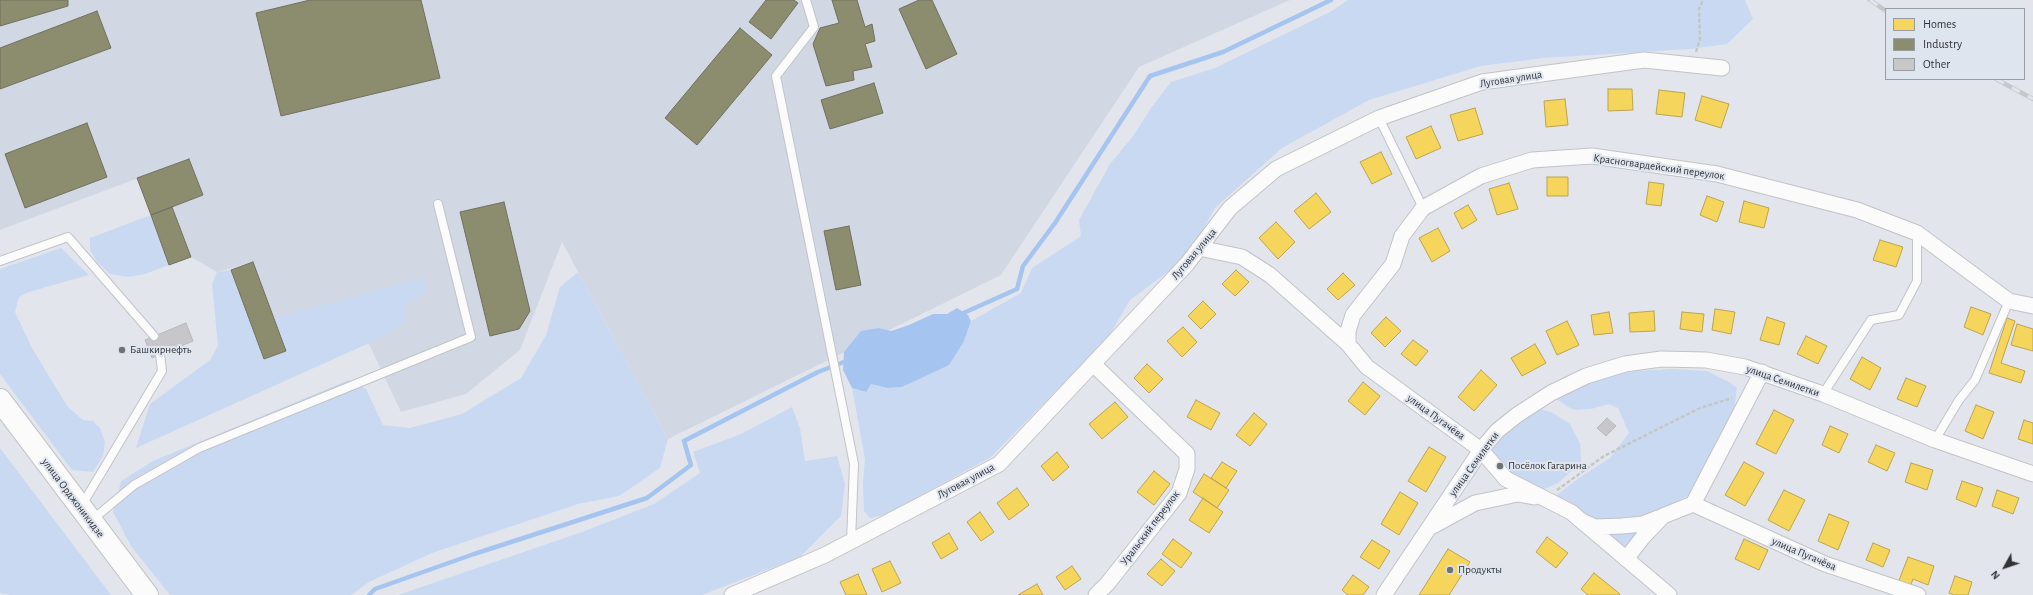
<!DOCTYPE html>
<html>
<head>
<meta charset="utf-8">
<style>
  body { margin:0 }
  #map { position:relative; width:2033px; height:595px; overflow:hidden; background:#e2e6ec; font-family:"Alegreya Sans",sans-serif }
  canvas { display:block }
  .legend { position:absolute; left:1885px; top:8px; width:140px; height:72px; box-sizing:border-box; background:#dfe5ef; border:1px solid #999ea5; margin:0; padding:5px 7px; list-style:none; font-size:12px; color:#313337 }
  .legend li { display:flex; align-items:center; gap:8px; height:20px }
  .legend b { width:20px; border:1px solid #999ea5 }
  .north { position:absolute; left:1985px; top:547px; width:40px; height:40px; -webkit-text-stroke:3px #dfe5ef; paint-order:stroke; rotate:230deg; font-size:11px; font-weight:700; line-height:16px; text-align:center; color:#313337 }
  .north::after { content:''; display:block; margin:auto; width:14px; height:18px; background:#313337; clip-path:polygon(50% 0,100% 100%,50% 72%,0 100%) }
</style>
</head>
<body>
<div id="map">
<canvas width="2033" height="595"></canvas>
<ul class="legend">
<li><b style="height:11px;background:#f6d55c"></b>Homes</li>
<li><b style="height:11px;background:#8c8c6e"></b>Industry</li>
<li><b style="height:11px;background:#c7c7c9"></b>Other</li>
</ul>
<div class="north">N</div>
</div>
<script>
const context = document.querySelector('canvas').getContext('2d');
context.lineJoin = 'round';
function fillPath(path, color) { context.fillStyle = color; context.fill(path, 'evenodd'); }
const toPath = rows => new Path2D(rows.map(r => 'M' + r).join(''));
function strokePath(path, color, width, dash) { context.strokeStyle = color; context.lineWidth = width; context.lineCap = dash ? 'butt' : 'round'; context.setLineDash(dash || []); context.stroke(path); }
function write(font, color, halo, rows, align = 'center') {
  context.font = font + ' "Alegreya Sans",sans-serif'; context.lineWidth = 4; context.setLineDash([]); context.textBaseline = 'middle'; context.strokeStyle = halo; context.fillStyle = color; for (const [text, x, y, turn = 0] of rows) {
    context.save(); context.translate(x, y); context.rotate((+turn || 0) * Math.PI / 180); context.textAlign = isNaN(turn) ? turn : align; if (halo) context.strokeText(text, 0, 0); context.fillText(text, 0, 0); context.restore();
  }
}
fillPath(toPath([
  [0,0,1290,0,1139,67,1001,275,668,439,562,242,520,350,466,394,401,412,369,344,286,351,253,262,217,272,191,257,172,207,203,195,189,159,0,230]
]), '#d1d8e3');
fillPath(toPath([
  [1348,0,1745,0,1753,19,1727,44,1690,49,1544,58,1481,66,1369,100,1282,148,1215,208,1195,244,1168,272,1130,300,1108,338,991,457,887,514,870,518,864,511,863,483,865,459,852,388,865,392,871,384,887,388,902,387,921,377,964,341,971,321,1021,293,1032,268,1081,236,1079,220,1110,164,1133,136,1151,108,1171,82,1215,68,1330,12],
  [151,215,169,265,145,274,128,277,110,274,97,262,90,250,90,238],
  [61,248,89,275,29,292,19,297,15,312,33,350,68,407,83,420,93,421,100,428,105,442,103,456,93,472,72,470,0,374,0,269],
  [231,270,264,359,286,351,274,318,424,278,427,292,405,305,405,323,376,340,136,448,150,404,210,360,218,346,212,284,217,272],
  [578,272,668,439,660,468,619,496,578,504,432,553,369,582,351,595,170,595,131,546,113,512,121,481,153,461,349,380,366,389,383,425,410,428,462,414,521,378,546,335,560,287],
  [1673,369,1707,371,1729,382,1737,388,1735,404,1717,450,1692,493,1666,508,1626,546,1614,545,1596,521,1582,511,1553,498,1579,478,1610,458,1629,433,1618,408,1609,404,1591,409,1575,410,1568,407,1557,399,1565,393,1607,376,1636,371],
  [792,407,800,428,805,461,837,456,845,484,841,516,800,557,702,595,398,595,582,532,654,504,700,473,693,452,741,434],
  [1540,409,1553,413,1570,424,1580,443,1581,462,1558,483,1540,491,1519,482,1488,453,1496,442,1524,418],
  [0,448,111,595,10,595,0,593]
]), '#c9d9f2');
fillPath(toPath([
  [957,308,968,315,971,321,964,341,949,365,902,387,887,388,871,384,866,392,852,388,843,370,844,352,861,331,879,328,891,331,909,325,933,314,947,314]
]), '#a6c4f0');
const homes = toPath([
  [1608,89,1632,89,1633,110,1608,111,1608,89],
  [1659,90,1685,93,1682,117,1656,114,1659,90],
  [1702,96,1729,104,1721,128,1695,120,1702,96],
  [1565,99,1568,125,1546,127,1544,101,1565,99],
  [1475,108,1483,134,1458,141,1450,115,1475,108],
  [1431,126,1441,148,1416,159,1406,137,1431,126],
  [1381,152,1392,174,1372,184,1360,162,1381,152],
  [1547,177,1568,177,1568,196,1547,196,1547,177],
  [1649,182,1664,184,1661,206,1646,204,1649,182],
  [1509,183,1518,209,1497,215,1489,189,1509,183],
  [1316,193,1331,212,1309,229,1294,211,1316,193],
  [1707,196,1724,202,1717,222,1700,215,1707,196],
  [1744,201,1769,208,1764,228,1739,222,1744,201],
  [1468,205,1477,220,1462,229,1454,213,1468,205],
  [1276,222,1295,242,1278,259,1259,238,1276,222],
  [1438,228,1450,251,1432,262,1419,238,1438,228],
  [1880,240,1903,247,1896,267,1873,260,1880,240],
  [1236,270,1249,282,1235,296,1222,284,1236,270],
  [1343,273,1355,285,1338,300,1327,289,1343,273],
  [1203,301,1216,314,1201,329,1188,316,1203,301],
  [1971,307,1991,314,1983,335,1964,327,1971,307],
  [1715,309,1735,312,1731,334,1712,330,1715,309],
  [1654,311,1655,331,1630,332,1629,313,1654,311],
  [1609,312,1613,333,1594,335,1591,315,1609,312],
  [1682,312,1704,314,1702,332,1680,329,1682,312],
  [1386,317,1401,331,1385,347,1371,333,1386,317],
  [1767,317,1785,323,1779,345,1760,340,1767,317],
  [2007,318,2015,321,2001,363,2025,371,2021,383,1989,373,2007,318],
  [1567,321,1579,345,1557,355,1546,331,1567,321],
  [2017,324,2033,329,2033,351,2011,345,2017,324],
  [1183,327,1197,342,1182,357,1167,341,1183,327],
  [1806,336,1827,346,1818,364,1797,354,1806,336],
  [1413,340,1428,351,1416,366,1401,354,1413,340],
  [1535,344,1546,363,1522,376,1511,358,1535,344],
  [1862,357,1881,368,1870,390,1850,379,1862,357],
  [1147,364,1163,379,1149,393,1134,378,1147,364],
  [1481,370,1497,385,1474,411,1458,397,1481,370],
  [1906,378,1926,386,1917,407,1897,399,1906,378],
  [1363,382,1380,396,1365,415,1348,401,1363,382],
  [1196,400,1220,413,1211,430,1187,417,1196,400],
  [1115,402,1128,417,1102,439,1089,424,1115,402],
  [1976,405,1994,412,1983,439,1965,431,1976,405],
  [1774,410,1794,420,1776,454,1756,444,1774,410],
  [1254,413,1267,424,1250,446,1236,435,1254,413],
  [2024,420,2033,423,2033,444,2018,439,2024,420],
  [1830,426,1848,434,1839,453,1822,445,1830,426],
  [1876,445,1895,453,1887,471,1868,462,1876,445],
  [1429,447,1446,457,1426,492,1408,481,1429,447],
  [1057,452,1069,467,1053,481,1041,466,1057,452],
  [1222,462,1237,471,1226,488,1211,478,1222,462],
  [1744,462,1764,473,1745,506,1725,495,1744,462],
  [1911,463,1933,470,1927,490,1905,482,1911,463],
  [1154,471,1170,484,1154,505,1137,492,1154,471],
  [1204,474,1229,490,1217,508,1193,492,1204,474],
  [1962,481,1983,488,1976,507,1956,499,1962,481],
  [1017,488,1029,505,1009,520,997,503,1017,488],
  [1784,490,1805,500,1789,531,1768,520,1784,490],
  [1997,490,2019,498,2013,514,1992,506,1997,490],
  [1400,492,1418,503,1399,535,1381,524,1400,492],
  [1203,498,1223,512,1209,533,1189,520,1203,498],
  [980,512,994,532,981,541,967,522,980,512],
  [1829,514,1849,522,1838,550,1818,541,1829,514],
  [949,533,958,549,941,559,932,543,949,533],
  [1547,537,1568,553,1556,568,1536,552,1547,537],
  [1173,539,1192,553,1181,568,1162,554,1173,539],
  [1744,539,1768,550,1759,570,1735,559,1744,539],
  [1372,540,1390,551,1379,569,1360,557,1372,540],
  [1873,543,1890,550,1883,567,1866,560,1873,543],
  [1448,549,1470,562,1449,595,1419,595,1448,549],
  [1908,557,1934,566,1928,585,1913,579,1910,587,1898,583,1908,557],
  [1161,559,1175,571,1162,586,1147,574,1161,559],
  [890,561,901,583,882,592,872,569,890,561],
  [1072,566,1081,579,1065,590,1056,577,1072,566],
  [1594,573,1620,594,1619,595,1588,595,1581,589,1594,573],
  [858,574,867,595,846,595,840,582,858,574],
  [1353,575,1369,587,1363,595,1348,595,1342,590,1353,575],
  [1955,576,1972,582,1968,595,1954,595,1949,593,1955,576],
  [1037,584,1043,595,1018,595,1037,584]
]);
fillPath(homes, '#f6d55c');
strokePath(homes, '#bba451', 1);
const industry = toPath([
  [0,0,68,0,68,6,0,26,0,0],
  [310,0,421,0,440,78,281,116,256,13,310,0],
  [766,0,794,0,798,3,771,39,749,22,766,0],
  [832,0,857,0,865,27,872,24,875,41,865,44,872,67,853,71,854,80,826,86,813,44,820,28,839,23,832,0],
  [919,0,932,0,957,54,926,69,899,9,919,0],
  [97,11,111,48,0,89,0,48,97,11],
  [740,28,772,55,697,145,665,118,740,28],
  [874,83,883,113,830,129,821,100,874,83],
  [87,123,107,177,25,208,5,154,87,123],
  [189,159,203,195,151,215,137,178,189,159],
  [504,202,530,311,519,329,490,336,460,212,504,202],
  [172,207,191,257,169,265,151,215,172,207],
  [849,226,861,285,836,290,824,231,849,226],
  [253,262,286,351,264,359,231,270,253,262]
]);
fillPath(industry, '#8c8c6e');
strokePath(industry, '#71715e', 1);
strokePath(toPath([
  [959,315,1017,289,1023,266,1055,223,1150,76,1223,52,1331,0],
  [369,595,375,589,474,554,647,498,691,465,684,441,818,372,849,360]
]), '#a6c4f0', 4.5);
const building = toPath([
  [186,323,193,341,152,358,145,340,186,323],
  [1607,418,1616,426,1606,436,1597,428,1607,418]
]);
fillPath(building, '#c7c7c9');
strokePath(building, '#b9b9bb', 1);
const service = toPath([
  [806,0,814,27,776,76,854,464,851,542],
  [1379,118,1423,208],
  [0,261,68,237,154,336],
  [1823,394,1871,320,1899,315,1917,281,1917,233],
  [1935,440,1959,400,1975,380,2009,301],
  [82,505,162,371,160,354],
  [92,520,134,485,199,448,471,337,438,204]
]);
const minor = toPath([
  [1199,248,1242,257,1270,275,1348,344,1367,367,1481,450,1506,479,1571,512,1669,595],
  [1348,344,1348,331,1353,315,1393,264,1402,236,1423,208,1481,176,1532,160,1592,156,1717,174,1857,210,1917,233,2009,301,2033,306],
  [1093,364,1187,454,1187,469,1179,493,1108,583,1096,595],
  [1693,504,1825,564,1918,595],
  [1584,522,1595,527,1622,526,1643,524,1658,518],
  [1431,527,1475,503,1518,494,1534,497],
  [1626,559,1643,537,1663,516,1693,504,1762,372],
  [732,595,825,555,999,464,1187,264,1230,208,1276,169,1379,118,1482,82,1644,60,1722,68],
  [1384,595,1481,450,1497,431,1517,415,1551,393,1586,376,1625,364,1661,359,1706,360,1745,367,1823,394,1935,440,2033,474]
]);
const primary = toPath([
  [0,400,147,595]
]);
strokePath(service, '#c1c3c7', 10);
strokePath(minor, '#c1c3c7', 17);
strokePath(primary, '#c1c3c7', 24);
strokePath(toPath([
  [1696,52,1700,39,1699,9,1703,0],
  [1557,490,1604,456,1700,408,1732,398]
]), '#c5c6c7', 2.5, [4, 2]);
strokePath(service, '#fbfbfc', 8);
strokePath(minor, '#fbfbfc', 15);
strokePath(primary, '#fbfbfc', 22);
const rail = toPath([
  [1870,0,1886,11],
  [1996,79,2033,99]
]);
strokePath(rail, '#c6c7c9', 4.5);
strokePath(rail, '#dfe5ef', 3, [9]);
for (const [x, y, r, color] of [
  [122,350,4,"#6f7276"],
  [1500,466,4,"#6f7276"],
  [1450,570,4,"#6f7276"]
]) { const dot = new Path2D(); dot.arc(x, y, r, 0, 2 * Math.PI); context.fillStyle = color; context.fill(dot); strokePath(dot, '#dfe5ef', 1.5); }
write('11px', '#313337', '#dfe5ef', [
  ["Луговая улица",1511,79,-9],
  ["Красногвардейский переулок",1659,167,8],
  ["Луговая улица",1194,254,-50],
  ["улица Семилетки",1783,381,19],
  ["улица Пугачёва",1436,417,36],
  ["улица Семилетки",1474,464,-54],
  ["Луговая улица",966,481,-28],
  ["улица Орджоникидзе",73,498,53],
  ["Уральский переулок",1150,528,-53],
  ["улица Пугачёва",1804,554,23]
]);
write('11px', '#313337', '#dfe5ef', [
  ["Башкирнефть",130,350],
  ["Посёлок Гагарина",1508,466],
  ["Продукты",1458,570]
], 'left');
</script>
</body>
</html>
